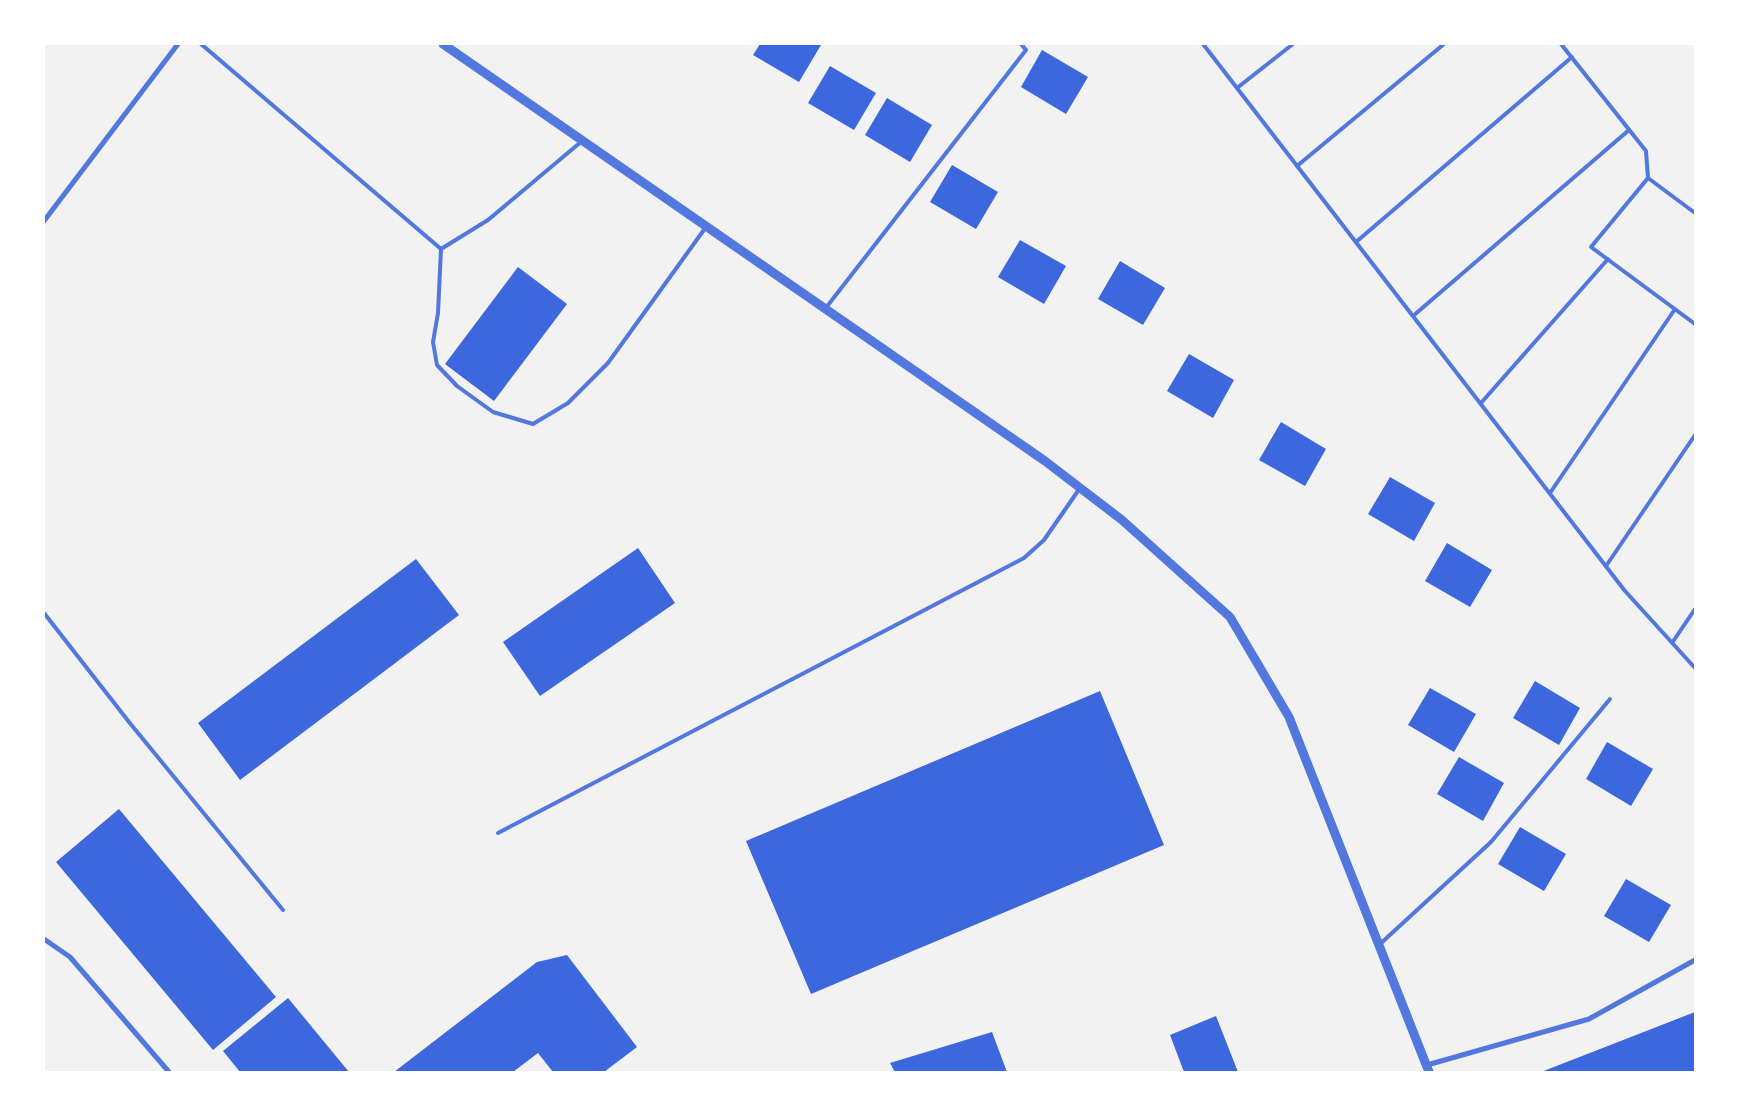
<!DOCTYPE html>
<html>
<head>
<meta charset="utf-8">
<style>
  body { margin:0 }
  #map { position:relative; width:1739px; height:1116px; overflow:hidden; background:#f2f2f2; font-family:Raleway,sans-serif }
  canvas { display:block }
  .frame { position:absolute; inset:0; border:45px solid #fff; pointer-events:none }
</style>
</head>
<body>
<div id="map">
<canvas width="1739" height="1116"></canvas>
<div class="frame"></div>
</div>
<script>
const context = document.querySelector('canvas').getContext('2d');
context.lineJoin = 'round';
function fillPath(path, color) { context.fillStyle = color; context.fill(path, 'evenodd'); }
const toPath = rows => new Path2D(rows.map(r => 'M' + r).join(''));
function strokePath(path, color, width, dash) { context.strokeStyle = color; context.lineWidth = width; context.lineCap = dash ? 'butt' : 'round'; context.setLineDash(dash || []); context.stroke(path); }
fillPath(toPath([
  [760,44,819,44,821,45,799,82,753,55],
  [1042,50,1088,77,1066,114,1021,87],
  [830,66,876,93,854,130,808,103],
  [887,98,932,125,910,162,865,135],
  [952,165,998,192,976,229,930,202],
  [1020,240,1066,266,1044,304,998,277],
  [1120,261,1165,288,1143,325,1098,299],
  [518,267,567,304,494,401,445,364],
  [1189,354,1234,380,1213,418,1167,391],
  [1281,422,1326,449,1305,486,1259,460],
  [1390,477,1435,503,1414,541,1368,514],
  [1447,543,1492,570,1470,607,1425,581],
  [638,548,675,603,540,696,503,642],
  [416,559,459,615,240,780,198,723],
  [1535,681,1580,708,1559,745,1513,718],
  [1430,688,1476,714,1454,752,1408,725],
  [1100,691,1164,845,811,994,746,841],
  [1607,742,1653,769,1631,806,1586,779],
  [1459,757,1504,783,1483,821,1437,794],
  [119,809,276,997,213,1050,56,862],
  [1520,827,1566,854,1544,891,1498,864],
  [1626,879,1671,905,1649,942,1604,916],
  [567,955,637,1047,604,1072,553,1072,538,1053,513,1072,394,1072,537,962],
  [288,998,349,1072,240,1072,223,1051],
  [1695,1012,1695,1072,1541,1072],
  [1216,1016,1238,1072,1184,1072,1170,1035],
  [992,1032,1007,1072,895,1072,890,1063]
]), '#3d67dc');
strokePath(toPath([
  [201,44,441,249],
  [1203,44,1625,591,1695,668],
  [1561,44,1646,151,1648,178],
  [1237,88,1293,44],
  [1297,166,1444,44],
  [1695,213,1648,178,1591,247,1695,324],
  [1356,242,1572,57],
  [441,249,438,313,433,342,437,365,457,386,493,412,533,424,568,403,608,363,706,227],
  [441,249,488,220,582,141],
  [825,309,1026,50,1021,44],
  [1413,316,1629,130],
  [1481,403,1608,259],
  [1550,493,1675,309],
  [1606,566,1695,435],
  [44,613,129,722,283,910],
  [1672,643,1695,609],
  [498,833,1024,558,1044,540,1080,488],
  [1379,945,1491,842,1610,699]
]), '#5277de', 4);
strokePath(toPath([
  [44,221,178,44],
  [44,939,70,957,169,1072],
  [1427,1065,1589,1019,1695,960]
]), '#5277de', 5);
strokePath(toPath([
  [443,44,1045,461,1122,520,1230,617,1289,717,1429,1072]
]), '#5277de', 9);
</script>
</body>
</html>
